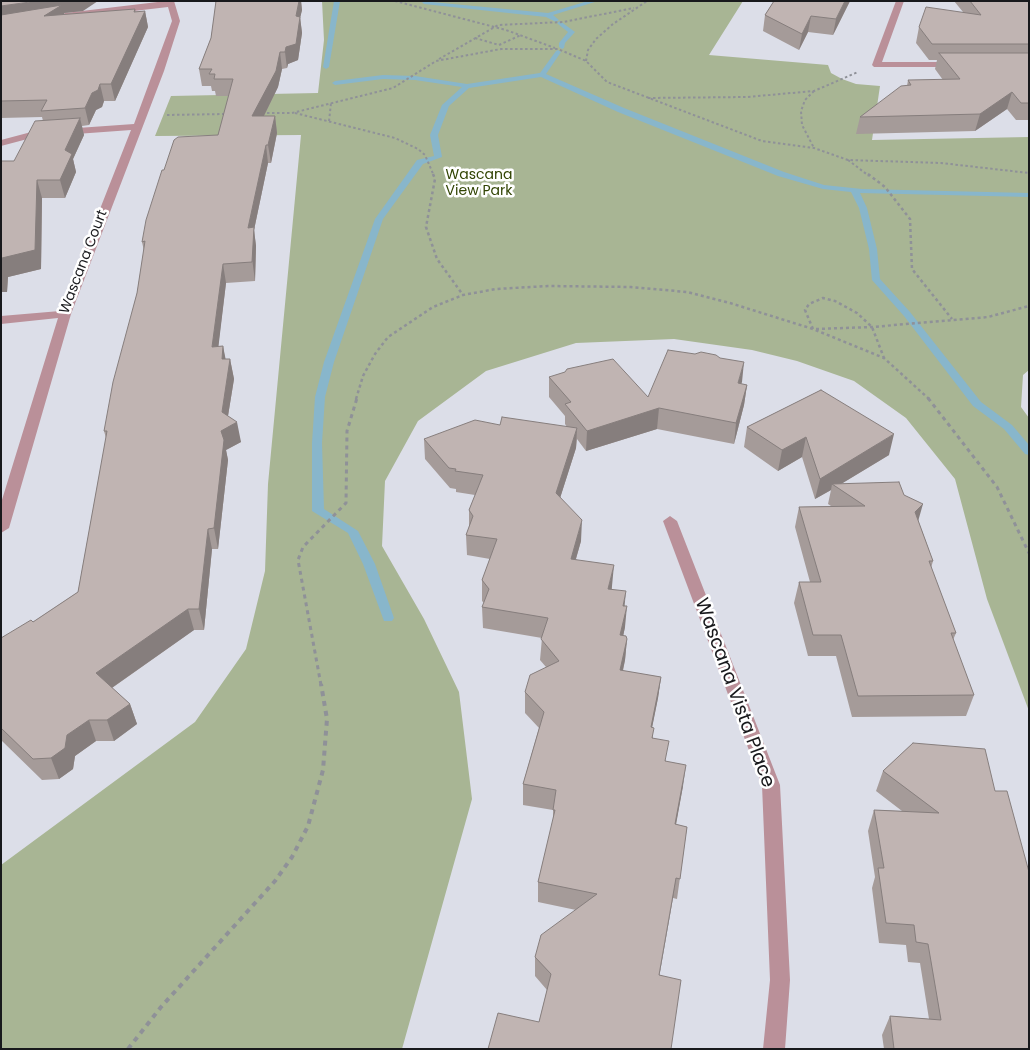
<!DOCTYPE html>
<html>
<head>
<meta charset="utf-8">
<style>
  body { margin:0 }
  #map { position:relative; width:1030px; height:1050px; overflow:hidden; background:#dcdee8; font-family:Poppins,sans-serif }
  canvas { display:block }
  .frame { position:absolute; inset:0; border:2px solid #18191c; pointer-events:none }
</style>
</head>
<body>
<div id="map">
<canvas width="1030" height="1050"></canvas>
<div class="frame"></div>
</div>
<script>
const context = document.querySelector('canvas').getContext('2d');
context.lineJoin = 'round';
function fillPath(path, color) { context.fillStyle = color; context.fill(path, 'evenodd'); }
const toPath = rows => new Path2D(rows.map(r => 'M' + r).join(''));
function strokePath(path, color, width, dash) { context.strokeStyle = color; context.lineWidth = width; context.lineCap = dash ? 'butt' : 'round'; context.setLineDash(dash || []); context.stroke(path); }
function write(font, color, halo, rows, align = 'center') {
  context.font = font + ' Poppins,sans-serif'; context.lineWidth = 5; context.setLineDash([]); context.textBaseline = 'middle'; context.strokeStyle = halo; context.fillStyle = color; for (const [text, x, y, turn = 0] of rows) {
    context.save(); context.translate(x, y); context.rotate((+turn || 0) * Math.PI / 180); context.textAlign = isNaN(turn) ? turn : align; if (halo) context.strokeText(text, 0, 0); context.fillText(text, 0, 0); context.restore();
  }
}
fillPath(toPath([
  [322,1,743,1,709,55,828,65,831,73,842,79,856,84,880,86,872,140,1029,137,1029,370,1023,375,1021,407,1029,418,1029,711,987,599,955,479,906,418,854,381,797,361,752,350,674,339,576,343,486,371,418,421,385,481,382,546,424,619,459,692,472,799,402,1049,1,1049,1,865,195,722,246,649,265,571,268,484,301,135,155,136,171,96,318,93,324,40]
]), '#a8b594');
fillPath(toPath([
  [334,1,340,1,329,67,326,69,323,67,334,1],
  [421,1,548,13,588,1,598,1,553,15,559,20,556,22,546,17,424,4,421,1],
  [560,21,575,32,565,43,564,48,562,49,559,47,559,43,568,32,558,24,557,23,560,21],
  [558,50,561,52,546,74,624,108,784,172,824,185,862,189,1029,193,1029,197,860,193,867,208,877,249,880,279,910,312,981,402,1012,425,1029,445,1029,455,1025,454,1004,429,973,406,904,316,872,280,869,249,859,208,851,192,823,189,778,176,618,112,541,77,469,88,449,106,438,135,442,157,423,164,383,219,334,362,325,397,322,443,324,509,358,531,375,564,394,618,392,621,384,621,363,564,348,533,312,511,312,443,315,397,324,362,375,219,417,160,434,156,430,135,442,105,462,87,415,80,383,79,335,85,332,83,335,81,383,75,415,76,467,84,540,73,556,51,558,50]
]), '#88b6cb');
strokePath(toPath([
  [395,1,506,30,555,48],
  [475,38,499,45,521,35],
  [439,59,498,25,563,22,634,8],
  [586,61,588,50,596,39,613,24,647,1],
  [814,91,805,100,801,111,802,125,814,148],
  [648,98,747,97,814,91,858,72],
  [262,113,292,113,393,88,436,61,501,49,558,49,586,61,607,82,762,141,814,148,848,160,941,163,1029,173],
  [295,113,395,138,418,149,425,155,434,176],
  [167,115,226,114],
  [329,121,331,103],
  [848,160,869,176]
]), '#8f9198', 2, [2.5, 2.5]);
strokePath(toPath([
  [433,174,435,179,426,227,437,259,463,295],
  [868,174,885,187,910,219,912,269,952,319],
  [813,329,805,310,809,304,823,298,835,301,857,313,872,327,884,358],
  [816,329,872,327,988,317,1029,306],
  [356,399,363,376,375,354,388,337,433,307,463,295,496,289,548,286,631,287,687,292,730,303,813,329,884,358,929,399]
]), '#8f9198', 2.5, [3, 3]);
strokePath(toPath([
  [928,398,997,487,1029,553],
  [321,685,298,560,303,547,346,503,347,431,357,398]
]), '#8f9198', 3, [4, 4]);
strokePath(toPath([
  [128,1049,161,1007,275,881,292,857,308,826,323,770,327,719,321,684]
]), '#8f9198', 4, [5, 5]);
fillPath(toPath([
  [166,1,174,1,180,21,164,71,71,314,9,528,1,533,1,503,58,318,1,324,1,316,60,311,131,130,35,137,1,146,1,140,35,131,134,124,172,21,168,7,65,19,61,16,65,13,166,1],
  [896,1,904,1,882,62,957,62,962,65,960,67,874,67,872,65,896,1],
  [670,516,677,521,780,785,790,980,785,1049,763,1049,770,980,762,785,663,521,670,516]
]), '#ba9099');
fillPath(toPath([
  [1,1,83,11,64,13,65,15,145,11,148,27,115,101,104,101,102,107,96,110,89,125,82,126,84,135,73,159,76,172,65,198,42,198,41,269,8,277,7,292,1,292,1,161,14,161,43,121,42,117,1,118],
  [215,1,301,1,302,10,300,17,302,33,298,60,288,64,287,68,282,69,278,87,264,116,275,116,277,133,271,163,268,163,254,230,256,246,255,281,226,283,218,347,223,346,225,359,230,359,234,379,228,416,241,442,226,450,228,460,218,549,212,549,204,630,194,630,112,688,130,704,137,724,114,741,96,741,75,756,73,769,59,779,42,780,1,740,1,638,33,622,78,592,106,438,104,431,137,293,144,251,142,242,164,170,218,135,229,96,216,96,215,91,212,91,211,86,202,86,199,69,211,38,216,4],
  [774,1,850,1,833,35,808,32,799,50,763,31,765,15],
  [954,1,1029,1,1029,120,1016,120,1007,109,975,131,856,134,860,117,907,86,908,80,943,80,935,69,937,60,929,60,916,43,919,27,963,12],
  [695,354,741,384,747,385,744,405,734,444,657,429,586,451,577,439,576,448,560,498,581,541,576,559,612,586,612,589,625,606,625,627,623,636,627,639,625,660,623,671,661,677,658,698,652,727,653,738,666,761,683,786,676,825,687,827,677,899,673,898,539,1022,547,990,535,976,535,957,576,910,538,902,538,882,553,821,553,810,523,805,523,784,539,728,525,713,525,692,546,667,540,660,542,638,483,628,482,607,484,603,482,601,482,580,490,559,467,555,466,535,469,528,469,510,475,495,456,492,456,489,450,488,425,459,424,439,500,425,567,427,565,424,565,416,549,397,549,377,648,397],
  [821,390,889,455,841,484,904,495,918,520,933,561,931,568,956,633,953,640,974,695,966,716,852,717,836,656,808,656,794,603,799,582,810,582,795,527,799,507,831,506,828,504,831,490,815,499,802,457,778,471,744,447,747,427],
  [913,743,1029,1049,884,1049,882,1035,890,1016,929,1019,920,963,908,962,906,945,879,943,872,888,875,877,868,831,874,810,902,811,876,791,883,771]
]), '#a59b99');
fillPath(toPath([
  [37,1,98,1,83,11,64,13,66,21,1,23,1,6],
  [299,1,301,1,302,10,297,32,296,16],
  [845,1,850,1,833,35,836,19],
  [135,9,138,25,145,11,148,27,115,101,111,84],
  [811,16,808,32,799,50,802,34],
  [300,17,302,33,298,60,288,64,287,68,285,52,286,47],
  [280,52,282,69,278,87,255,134,252,116],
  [100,84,104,101,102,107,96,110,89,125,85,108,92,93],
  [1012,92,1007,109,975,131,980,114],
  [275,116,277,133,271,163,268,145],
  [80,118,84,135,73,159,76,172,65,198,60,180,65,150],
  [266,145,268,163,254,230,256,246,255,281,248,228],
  [37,180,42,198,41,269,8,277,7,292,1,292,2,258],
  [223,264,226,283,216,367,212,347],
  [223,346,227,366,222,359],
  [230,359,234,379,226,428,237,422,241,442,226,450,228,460,218,549,214,528,221,431,222,412],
  [744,362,742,382,735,403,738,383],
  [747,385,744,405,734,444,736,423],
  [659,408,657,429,586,451,587,431],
  [577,428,576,448,555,514,556,493],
  [894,434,889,455,836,487,832,484,831,490,815,499,820,479],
  [806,437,802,457,778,471,782,450],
  [923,504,917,525,915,512],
  [582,520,581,541,570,579,571,559],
  [208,529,212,549,204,630,199,609],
  [614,565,612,586,607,610,608,589],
  [626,591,624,612,623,606],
  [627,606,625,627,619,656,620,635],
  [188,609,194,630,103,694,96,673],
  [627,639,625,660,618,691,620,670],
  [661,677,658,698,648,748,651,727],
  [130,704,137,724,114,741,107,720],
  [89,720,96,741,75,756,73,769,59,779,51,758,67,735],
  [686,765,683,786,672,845,675,824],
  [676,878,673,898,656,995,659,975]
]), '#867e7d');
const building = toPath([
  [1,1,37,1,1,6,1,1],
  [216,1,299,1,296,16,300,17,296,44,286,47,285,52,280,52,276,71,252,116,275,116,268,145,266,145,248,228,254,227,252,262,223,264,212,347,223,346,222,359,230,359,222,412,237,422,221,431,224,440,214,528,208,529,199,609,188,609,96,673,130,704,107,720,89,720,67,735,65,748,51,758,33,759,1,728,1,638,31,620,33,622,78,592,107,431,104,431,113,382,137,293,145,241,142,242,146,220,162,170,164,170,174,140,178,137,218,135,233,79,214,79,215,74,209,74,212,69,199,69,211,38,216,1],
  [774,1,845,1,836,19,811,16,802,34,765,15,774,1],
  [970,1,1029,1,1029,44,932,44,919,27,926,7,981,15,970,1],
  [62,5,44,16,135,9,134,12,145,11,111,84,100,84,98,90,92,93,85,108,41,111,47,100,1,101,1,15,62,5],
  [939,53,1029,53,1029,103,1021,103,1012,92,980,114,860,117,901,86,911,85,908,80,960,79,939,53],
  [80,118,65,150,72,154,60,180,37,180,35,250,2,258,1,265,1,161,14,161,35,121,80,118],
  [668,350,695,354,701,352,716,355,720,358,744,362,738,383,747,385,736,423,659,408,587,431,565,404,571,402,549,377,565,372,567,369,613,359,648,397,668,350],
  [821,390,894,434,820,479,806,437,782,450,747,427,821,390],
  [502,417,577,428,556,493,582,520,571,559,614,565,608,589,626,591,623,606,627,606,620,635,626,636,627,639,620,670,661,677,651,727,654,728,652,738,669,741,665,761,686,765,675,824,687,827,680,879,676,878,659,975,681,980,671,1049,488,1049,498,1013,539,1022,551,974,535,957,541,935,597,894,538,882,555,810,553,810,556,790,523,784,544,712,525,692,530,675,559,661,541,639,548,618,482,607,489,589,482,580,497,539,466,535,473,516,469,510,483,475,455,471,456,469,449,468,424,439,475,420,500,425,502,417],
  [899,482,904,495,923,504,915,512,933,561,929,561,956,633,951,633,974,695,858,696,841,635,813,635,799,582,821,582,799,507,865,506,832,484,899,482],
  [913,743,985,749,995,791,1007,791,1029,872,1029,1049,894,1049,890,1016,941,1020,928,944,916,942,914,925,886,923,878,868,884,868,874,810,939,813,883,771,913,743]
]);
fillPath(building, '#c0b4b2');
strokePath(building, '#867e7d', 1);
write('14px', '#314403', '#fff', [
  ["Wascana",479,175],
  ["View Park",479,191]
]);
write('14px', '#18191c', '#fff', [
  ["Wascana Court",84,262,-69]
]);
write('19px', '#18191c', '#fff', [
  ["Wascana Vista Place",734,693,70]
]);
</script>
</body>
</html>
